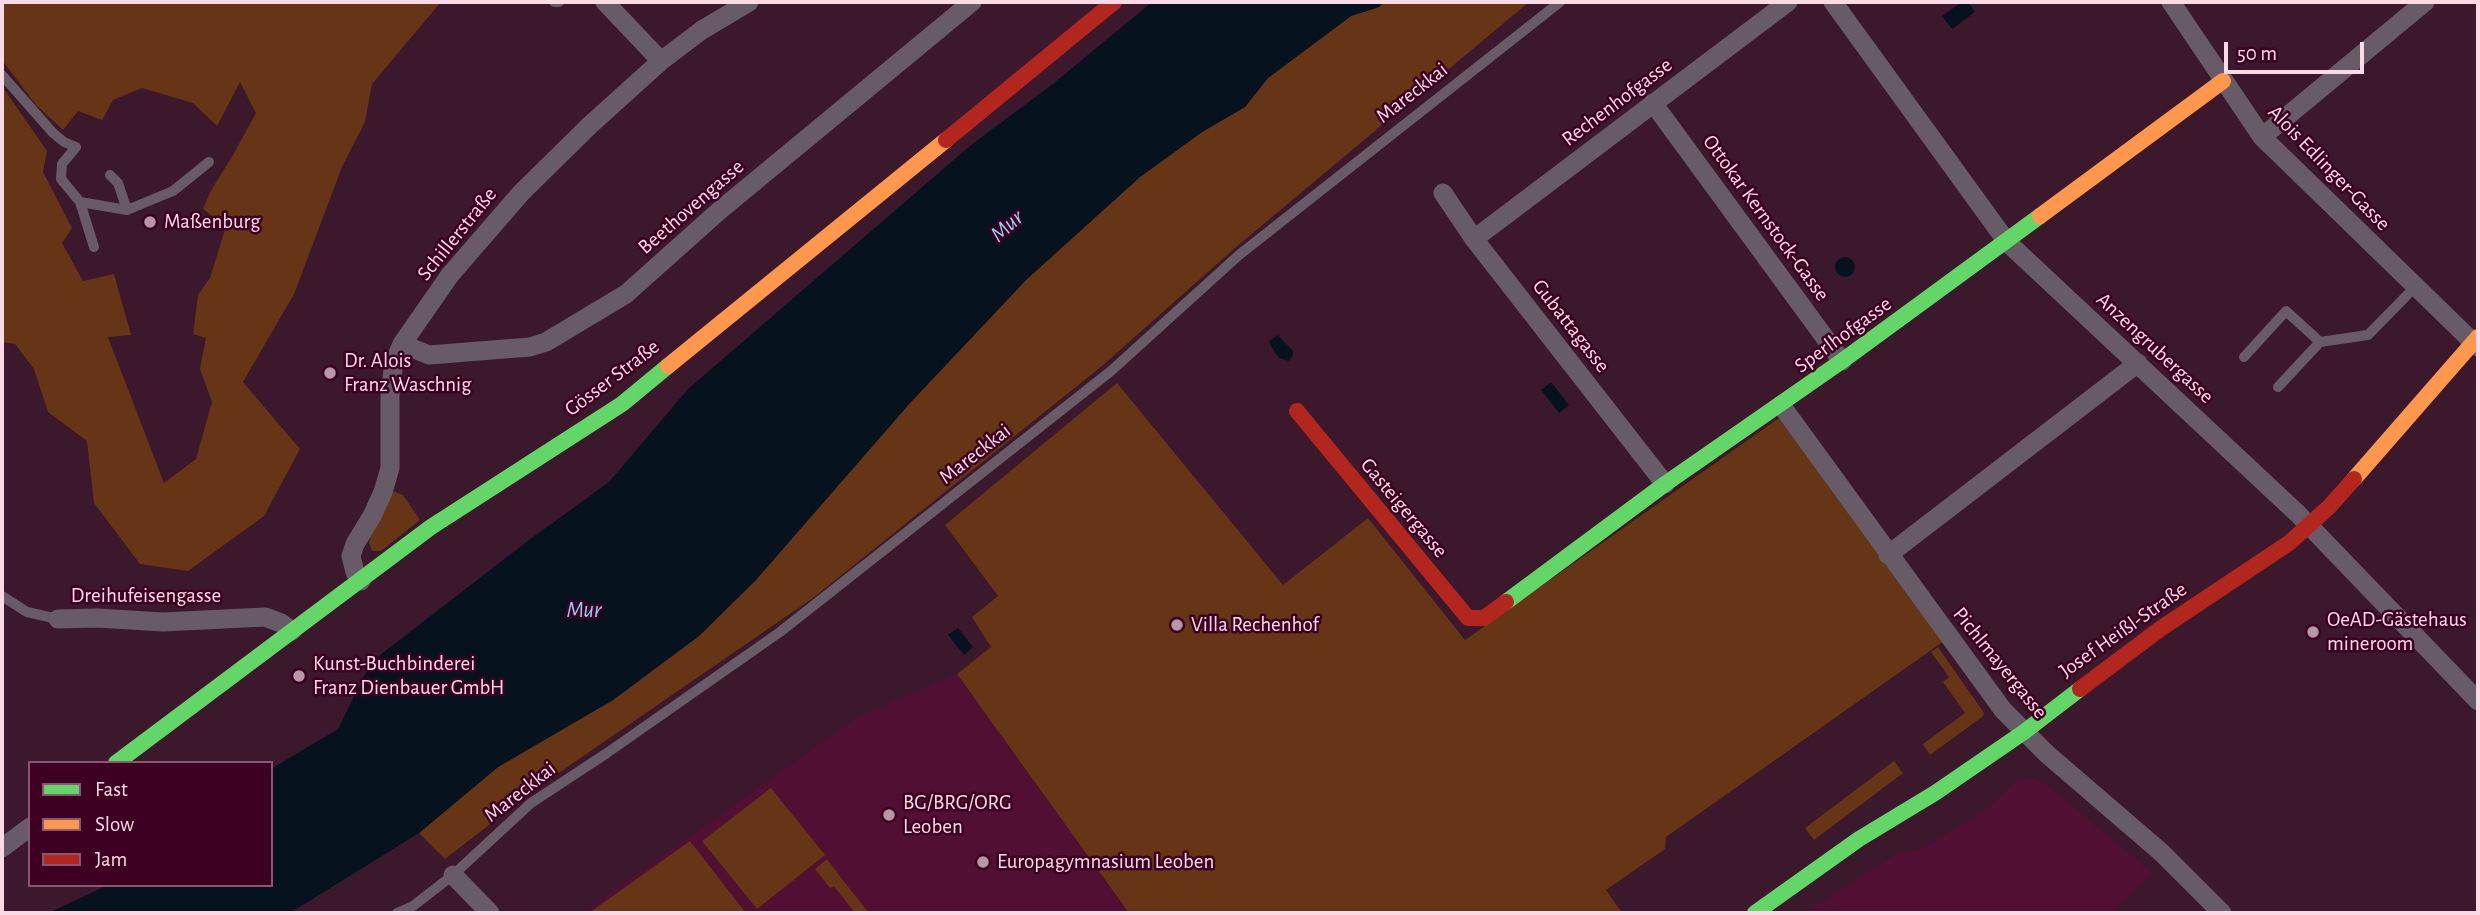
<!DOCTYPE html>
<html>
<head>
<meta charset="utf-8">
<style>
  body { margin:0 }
  #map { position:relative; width:2480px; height:915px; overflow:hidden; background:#3b182b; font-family:"Alegreya Sans",sans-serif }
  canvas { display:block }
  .frame { position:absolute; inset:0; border:4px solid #fadae6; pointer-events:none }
  .legend { position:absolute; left:28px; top:761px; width:245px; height:126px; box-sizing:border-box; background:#3d0022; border:2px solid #895770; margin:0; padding:9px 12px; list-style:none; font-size:21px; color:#fadae6 }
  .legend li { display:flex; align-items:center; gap:14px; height:35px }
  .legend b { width:35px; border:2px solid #895770 }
  .scale { position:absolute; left:2224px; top:42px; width:140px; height:32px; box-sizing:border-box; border:4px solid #fadae6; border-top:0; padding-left:9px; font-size:21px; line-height:24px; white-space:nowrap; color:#fadae6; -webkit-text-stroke:5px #3d0022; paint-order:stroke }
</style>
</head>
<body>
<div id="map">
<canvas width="2480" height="915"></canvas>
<div class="frame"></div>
<ul class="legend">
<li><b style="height:9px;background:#63d668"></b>Fast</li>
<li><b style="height:9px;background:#ff974d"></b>Slow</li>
<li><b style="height:9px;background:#b3261e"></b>Jam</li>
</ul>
<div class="scale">50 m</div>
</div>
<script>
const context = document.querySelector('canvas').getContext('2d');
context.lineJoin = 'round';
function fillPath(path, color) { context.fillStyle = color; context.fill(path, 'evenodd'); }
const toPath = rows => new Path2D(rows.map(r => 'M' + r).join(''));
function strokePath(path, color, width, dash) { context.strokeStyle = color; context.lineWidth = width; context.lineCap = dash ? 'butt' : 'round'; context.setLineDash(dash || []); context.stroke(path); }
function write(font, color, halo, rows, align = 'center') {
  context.font = font + ' "Alegreya Sans",sans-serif'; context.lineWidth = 5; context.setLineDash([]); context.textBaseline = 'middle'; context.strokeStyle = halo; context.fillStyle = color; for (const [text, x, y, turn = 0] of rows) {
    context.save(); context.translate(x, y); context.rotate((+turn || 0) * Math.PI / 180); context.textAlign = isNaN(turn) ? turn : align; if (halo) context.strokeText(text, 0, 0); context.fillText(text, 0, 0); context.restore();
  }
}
fillPath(toPath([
  [957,674,1129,913,583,913,857,717],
  [2019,778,2033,778,2051,788,2153,873,2113,913,1804,913,1899,852,1922,849,1988,808]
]), '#510f33');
fillPath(toPath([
  [2,2,441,2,372,84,365,122,342,167,294,294,243,382,300,449,264,516,188,571,140,564,94,503,87,441,48,412,34,369,15,344,2,342,2,86,47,151,43,172,72,228,62,243,83,281,114,274,131,335,108,337,164,483,196,459,212,402,200,369,206,338,193,334,198,295,210,278,226,226,203,209,210,192,233,155,256,113,240,82,217,126,193,103,142,88,113,100,102,120,78,111,63,130,36,105,2,60],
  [1384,2,1529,2,1235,248,1102,366,813,598,534,790,445,859,419,833,498,767,613,700,699,636,755,581,910,403,1026,280,1140,177,1202,132,1245,107,1268,78,1351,16,1379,7],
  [1117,383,1283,585,1368,518,1465,640,1779,418,1944,641,1666,837,1665,849,1606,890,1622,913,1129,913,957,674,991,647,972,617,998,596,945,525],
  [393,491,403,495,420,520,381,551,372,551,369,543,372,529],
  [1938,647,1984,713,1982,717,1930,755,1923,744,1965,713,1943,682,1949,677,1931,652],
  [1894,761,1903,773,1814,840,1805,828],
  [771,788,825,855,757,909,702,841],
  [690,841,746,913,589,913],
  [827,859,842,879,869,913,855,913,834,886,830,888,815,869]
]), '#653516');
fillPath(toPath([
  [1152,2,1384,2,1379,7,1351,16,1268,78,1245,107,1202,132,1140,177,1026,280,910,403,755,581,699,636,613,700,498,767,419,833,290,913,48,913,108,885,271,885,271,769,338,729,371,662,529,540,609,482,688,389,971,145,1054,83],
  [1962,2,1968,2,1975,12,1952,29,1942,16],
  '1835 267a10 10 0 1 1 20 0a10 10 0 1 1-20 0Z',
  [1278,335,1293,351,1293,355,1289,361,1279,358,1271,346,1269,341],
  [1551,382,1569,405,1559,413,1541,390],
  [958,628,973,647,964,655,948,635]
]), '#06131e');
strokePath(toPath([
  [554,2,559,2],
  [2,75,53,133,64,142,76,147,62,164,61,179,80,202,127,210,173,191,209,162],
  [110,175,118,183,127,210],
  [80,202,94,247],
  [2244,357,2286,311,2320,342,2368,335,2415,287],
  [2278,387,2320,342],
  [2,596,27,612,58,619],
  [397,913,413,906,453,875,531,803,607,753,780,632,1111,371,1239,255,1560,2]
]), '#665b67', 10);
strokePath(toPath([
  [605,2,661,61],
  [1833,2,2007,242,2298,514,2478,701],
  [2171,2,2262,137,2478,347],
  [1653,103,1842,361],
  [2262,137,2425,2],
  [1443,193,1474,239,1665,484],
  [1474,239,1788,2],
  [402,344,429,355,530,347,546,342,626,294,719,211,972,2],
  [1781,405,2003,710,2047,754,2162,853,2222,913],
  [1888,555,2138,363],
  [361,581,355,572,351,556,355,544,372,516,383,492,390,468,390,395,394,362,402,344,450,275,521,193,589,126,661,61,702,30,749,2],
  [58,619,97,618,163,622,265,617,281,623,292,631],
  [2,848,30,827],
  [453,875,490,913]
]), '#665b67', 19);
strokePath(toPath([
  [1506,602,1665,484,1842,361,2040,216],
  [116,763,431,527,622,404,668,366],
  [1755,913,1859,839,1935,793,2024,732,2080,689]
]), '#63d668', 16);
strokePath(toPath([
  [2040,216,2223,81],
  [668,366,946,140],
  [2354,479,2478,337]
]), '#ff974d', 16);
strokePath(toPath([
  [946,140,1114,2],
  [1297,411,1468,618,1484,618,1506,602],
  [2080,689,2160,629,2289,543,2329,507,2354,479]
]), '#b3261e', 16);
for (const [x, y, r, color] of [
  [150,222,7,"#b796a5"],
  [330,373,7,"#b796a5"],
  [1177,625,7,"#b796a5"],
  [2313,632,7,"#b796a5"],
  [299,676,7,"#b796a5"],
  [889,815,7,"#b796a5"],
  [983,862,7,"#b796a5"]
]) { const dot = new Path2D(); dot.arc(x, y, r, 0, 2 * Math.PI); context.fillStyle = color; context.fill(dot); strokePath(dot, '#3d0022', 2.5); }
write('21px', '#fadae6', '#3d0022', [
  ["Mareckkai",1412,93,-38],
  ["Rechenhofgasse",1617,102,-37],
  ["Alois Edlinger-Gasse",2329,168,46],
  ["Beethovengasse",691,207,-41],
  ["Ottokar Kernstock-Gasse",1766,218,54],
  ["Schillerstraße",457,234,-51],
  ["Gubattagasse",1571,326,52],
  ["Sperlhofgasse",1843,335,-36],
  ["Anzengrubergasse",2155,348,43],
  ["Gösser Straße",612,378,-37],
  ["Mareckkai",975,454,-38],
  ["Gasteigergasse",1404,508,50],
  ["Dreihufeisengasse",146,596],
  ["Josef Heißl-Straße",2123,630,-35],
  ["Pichlmayergasse",2000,663,51],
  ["Mareckkai",520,792,-38]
]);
write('21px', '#fadae6', '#3d0022', [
  ["Maßenburg",164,222],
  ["Dr. Alois",344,361],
  ["Franz Waschnig",344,385],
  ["OeAD-Gästehaus",2327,620],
  ["mineroom",2327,644],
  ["Villa Rechenhof",1191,625],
  ["Kunst-Buchbinderei",313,664],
  ["Franz Dienbauer GmbH",313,688],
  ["BG/BRG/ORG",903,803],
  ["Leoben",903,827],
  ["Europagymnasium Leoben",997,862]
], 'left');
write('italic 23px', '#95d3f5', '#3d0022', [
  ["Mur",1007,226,-42],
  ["Mur",584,610]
]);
</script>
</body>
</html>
